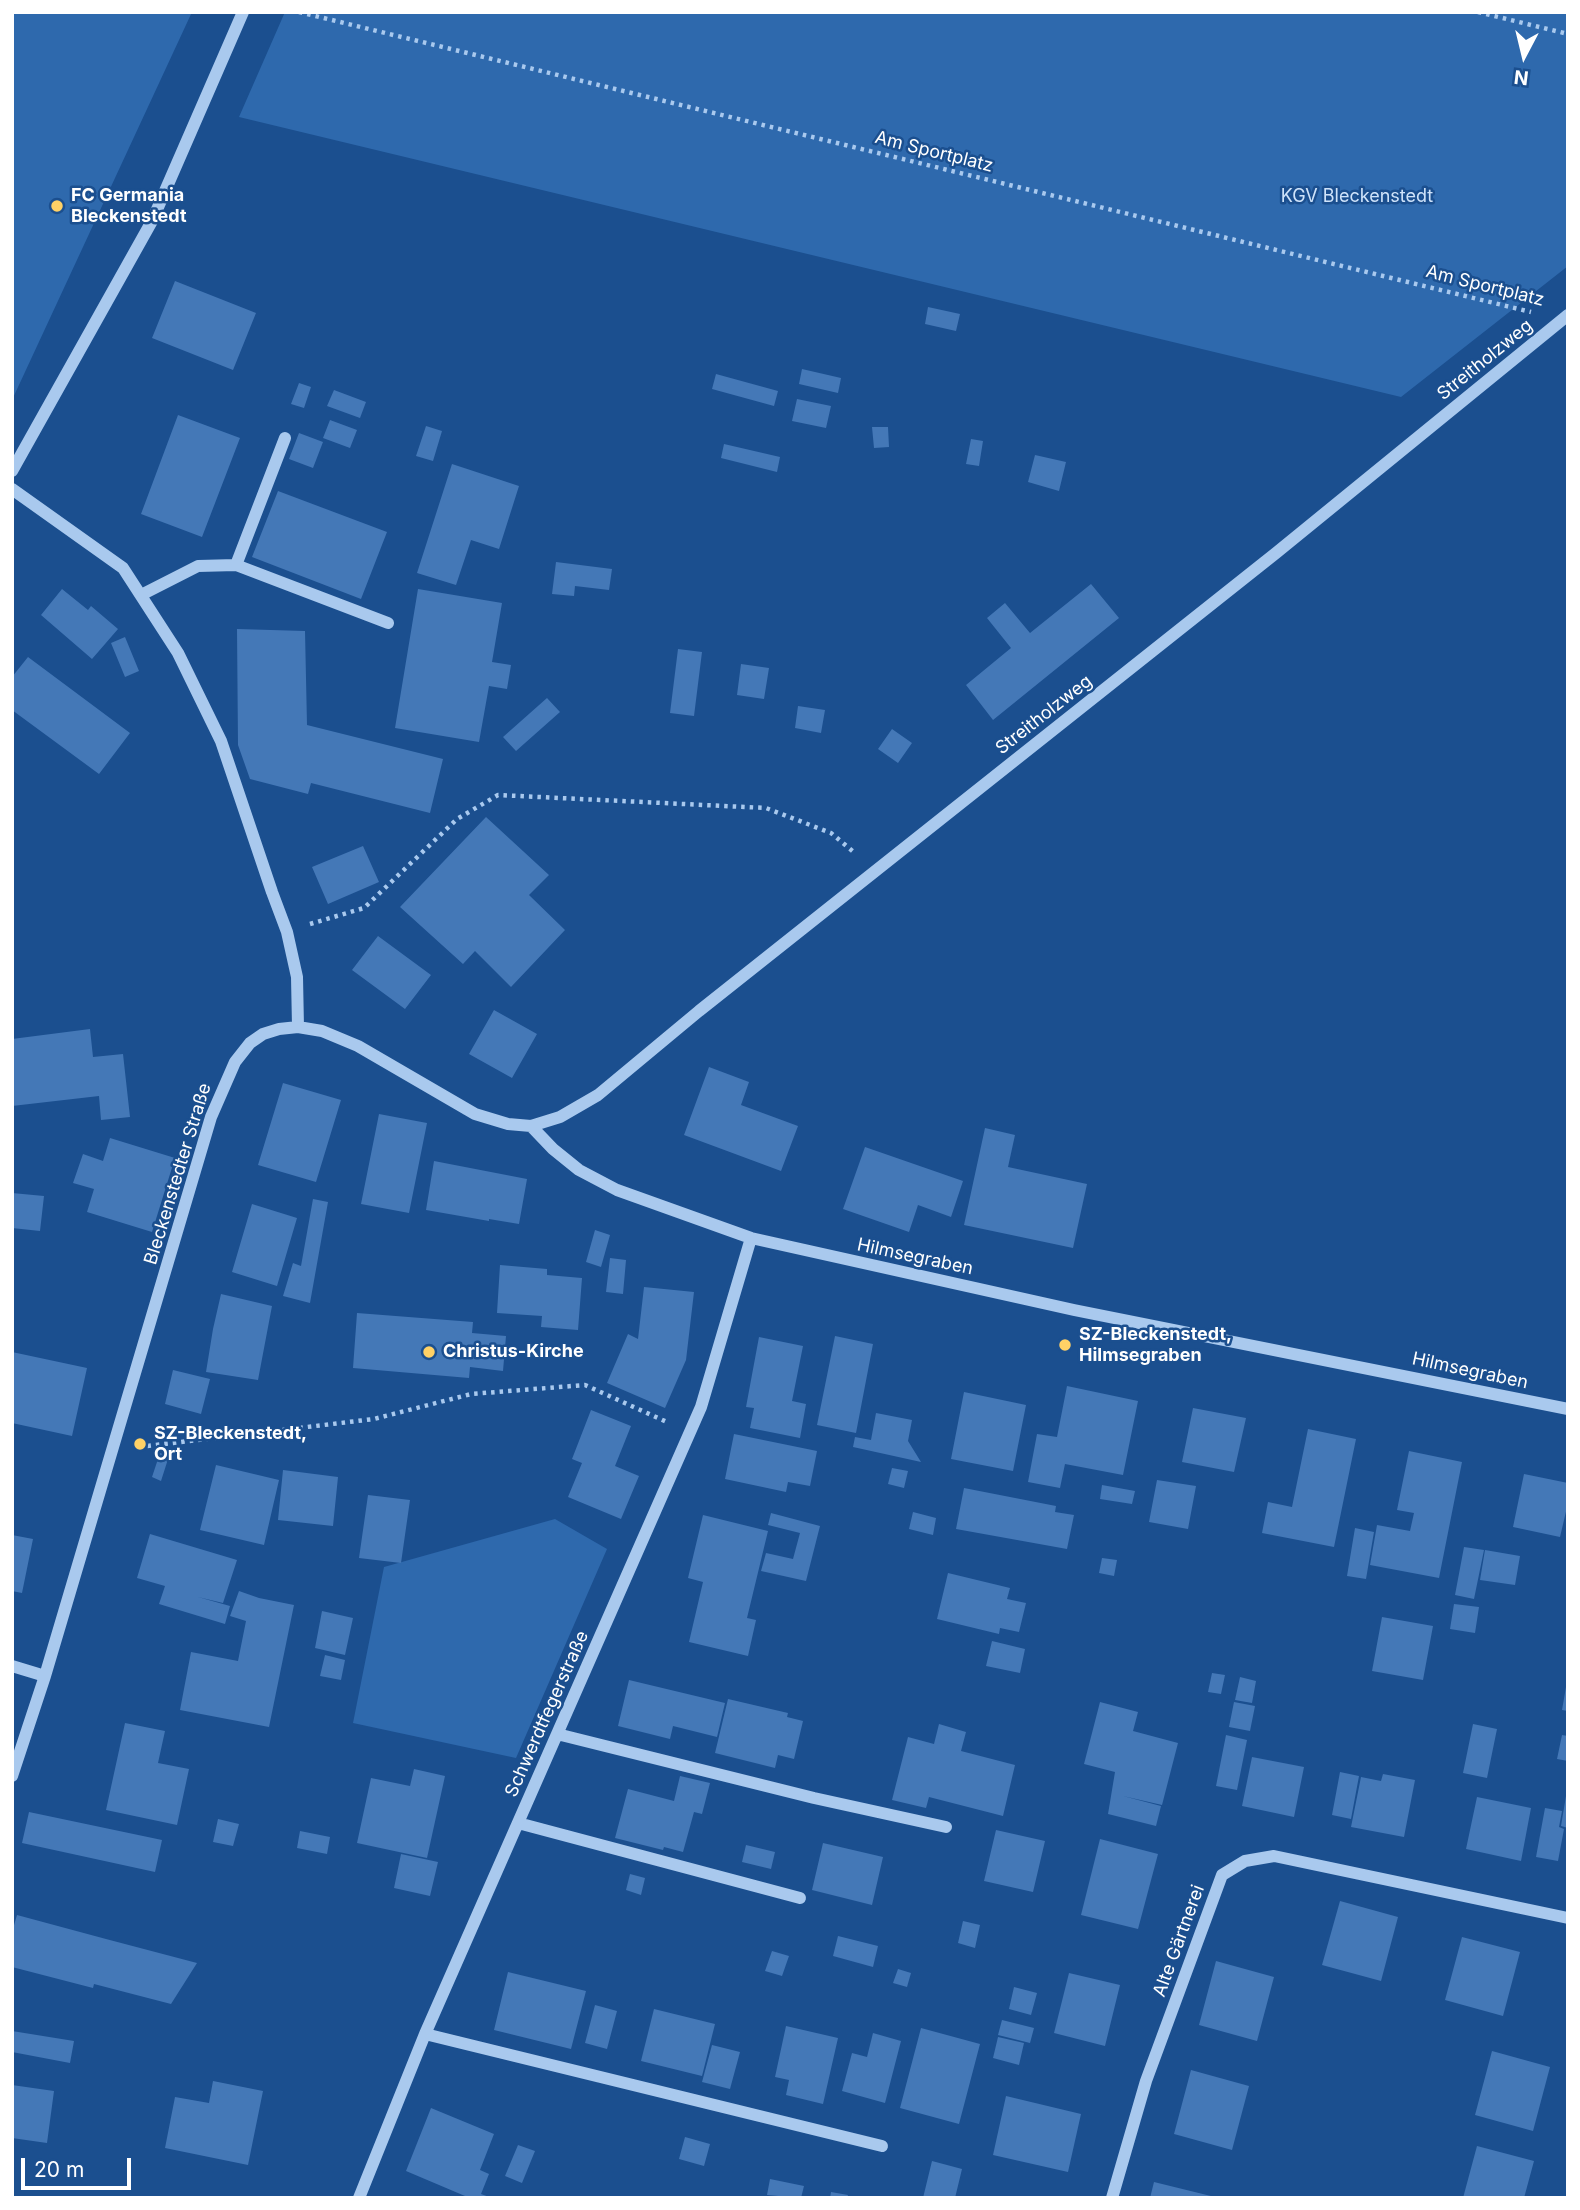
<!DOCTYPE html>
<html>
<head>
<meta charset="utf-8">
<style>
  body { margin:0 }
  #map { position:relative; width:1580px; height:2210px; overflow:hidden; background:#1b4f8f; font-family:Inter,sans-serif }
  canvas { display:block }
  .frame { position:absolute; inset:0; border:14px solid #fff; pointer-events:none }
  .north { position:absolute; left:1489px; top:21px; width:70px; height:70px; -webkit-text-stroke:5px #1b4f8f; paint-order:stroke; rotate:187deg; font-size:19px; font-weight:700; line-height:28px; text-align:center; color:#fff }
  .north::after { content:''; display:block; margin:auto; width:24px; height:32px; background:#fff; clip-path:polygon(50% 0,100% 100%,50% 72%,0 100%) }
  .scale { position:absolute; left:21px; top:2158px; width:110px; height:32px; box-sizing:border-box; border:4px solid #fff; border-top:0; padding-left:9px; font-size:21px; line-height:24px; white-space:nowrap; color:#fff; -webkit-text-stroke:5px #1b4f8f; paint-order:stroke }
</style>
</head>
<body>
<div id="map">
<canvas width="1580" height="2210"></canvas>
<div class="frame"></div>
<div class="north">N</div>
<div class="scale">20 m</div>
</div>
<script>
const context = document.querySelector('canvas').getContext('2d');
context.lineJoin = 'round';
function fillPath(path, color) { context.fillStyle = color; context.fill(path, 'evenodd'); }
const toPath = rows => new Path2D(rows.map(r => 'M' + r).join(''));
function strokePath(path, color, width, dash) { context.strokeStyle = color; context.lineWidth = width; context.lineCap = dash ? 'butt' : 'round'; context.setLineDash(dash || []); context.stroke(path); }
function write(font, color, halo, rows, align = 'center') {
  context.font = font + ' Inter,sans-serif'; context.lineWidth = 5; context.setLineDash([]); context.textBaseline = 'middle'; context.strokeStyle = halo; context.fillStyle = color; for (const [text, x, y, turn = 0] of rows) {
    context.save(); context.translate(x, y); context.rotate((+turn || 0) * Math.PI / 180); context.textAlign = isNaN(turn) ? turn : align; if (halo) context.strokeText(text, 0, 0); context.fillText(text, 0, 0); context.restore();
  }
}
fillPath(toPath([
  [12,12,192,12,12,400],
  [285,12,1568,12,1568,266,1401,397,239,117],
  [555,1519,607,1549,516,1758,353,1723,384,1567]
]), '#2e69ad');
fillPath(toPath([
  [175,281,256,313,233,370,152,338],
  [928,307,960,314,956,331,925,324],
  [802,369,841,378,838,393,799,384],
  [716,374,778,391,774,406,712,389],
  [299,383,311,387,304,408,291,404],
  [334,390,366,402,360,418,327,406],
  [797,399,831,406,826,428,792,421],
  [178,415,240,438,202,537,141,514],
  [330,420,357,430,350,448,323,438],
  [426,426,442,431,433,461,416,456],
  [872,427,888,427,889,447,874,448],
  [299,433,323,442,313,468,289,459],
  [971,439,983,441,979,466,966,464],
  [724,444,780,457,777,472,721,458],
  [1035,455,1066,462,1059,491,1028,482],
  [452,464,519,486,499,549,471,540,456,585,417,573],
  [278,491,387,532,361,599,252,557],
  [556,562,612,569,609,590,575,586,574,596,552,594],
  [1091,584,1119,618,993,720,966,685,1011,648,987,618,1005,603,1030,633],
  [62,589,88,610,91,606,118,629,92,659,41,615],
  [418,589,502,603,492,662,511,665,507,689,489,686,479,742,395,728],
  [237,629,305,631,307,725,443,759,430,813,311,783,308,794,250,779,238,745],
  [125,637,139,671,125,677,111,643],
  [678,649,702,652,694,716,670,713],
  [28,657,130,733,99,774,12,710,12,677],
  [741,664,769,668,764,699,737,695],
  [547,698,560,712,516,751,503,737],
  [798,706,825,710,821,733,795,728],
  [892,729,912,743,898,763,878,749],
  [486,817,549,875,529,895,565,930,511,987,475,951,463,964,400,907],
  [363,846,379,882,328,904,312,867],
  [378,936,431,975,405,1009,352,970],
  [494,1010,537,1034,512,1078,469,1054],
  [90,1029,93,1057,123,1054,130,1117,101,1120,99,1096,12,1106,12,1039],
  [709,1067,749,1082,741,1105,798,1126,781,1171,684,1135],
  [283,1083,341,1100,316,1182,258,1165],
  [379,1114,427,1123,409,1213,361,1204],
  [985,1128,1015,1135,1008,1167,1087,1184,1073,1248,964,1225],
  [110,1138,175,1158,152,1232,87,1212,94,1189,73,1183,83,1154,103,1161],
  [865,1147,963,1181,951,1217,918,1205,909,1232,843,1209],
  [434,1161,527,1179,519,1224,489,1219,489,1221,426,1210],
  [12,1193,44,1196,40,1231,12,1228],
  [313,1199,328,1202,310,1303,283,1296,293,1263,301,1266],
  [252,1204,297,1218,277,1286,232,1272],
  [595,1230,610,1235,601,1267,586,1262],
  [610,1258,626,1260,623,1294,606,1292],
  [500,1265,547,1269,547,1275,582,1278,578,1330,541,1327,542,1316,497,1313],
  [644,1287,694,1292,686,1360,665,1408,607,1383,628,1334,638,1339],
  [221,1294,272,1306,258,1380,206,1372,213,1329],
  [357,1313,473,1322,472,1333,506,1336,503,1371,470,1367,469,1378,353,1368],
  [835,1336,873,1344,856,1433,817,1425],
  [759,1337,803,1346,792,1401,806,1404,800,1438,750,1428,754,1408,746,1407],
  [12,1352,87,1368,72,1436,12,1423],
  [173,1370,210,1379,201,1414,165,1404],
  [1067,1386,1138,1401,1123,1475,1065,1464,1060,1488,1028,1482,1037,1434,1057,1437],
  [964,1392,1026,1405,1013,1471,951,1459],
  [1193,1408,1246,1418,1234,1472,1182,1462],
  [591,1410,631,1426,615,1466,639,1476,621,1519,568,1497,582,1463,572,1459],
  [876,1413,912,1420,908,1441,921,1462,853,1447,855,1437,871,1440],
  [1308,1429,1356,1439,1334,1547,1262,1533,1268,1502,1292,1507],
  [734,1434,817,1451,810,1486,788,1482,786,1492,725,1479],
  [1409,1451,1462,1462,1439,1578,1370,1565,1377,1525,1410,1531,1414,1513,1397,1510],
  [160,1453,169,1456,161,1481,152,1477],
  [216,1465,279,1480,264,1545,200,1530],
  [892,1468,908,1471,904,1488,888,1484],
  [283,1470,338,1477,333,1526,278,1520],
  [1524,1474,1568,1483,1568,1503,1560,1537,1513,1527],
  [1157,1480,1196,1486,1188,1529,1149,1522],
  [1102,1485,1135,1491,1132,1504,1100,1499],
  [964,1488,1056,1506,1055,1512,1074,1515,1067,1549,956,1529],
  [368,1495,410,1500,401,1563,359,1558],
  [913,1512,936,1518,933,1535,909,1529],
  [771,1513,820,1526,806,1581,761,1571,766,1553,793,1559,800,1533,768,1525],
  [703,1515,768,1531,747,1618,756,1620,748,1656,689,1642,703,1582,688,1578],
  [1355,1528,1374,1532,1366,1579,1347,1576],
  [150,1534,237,1560,223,1603,198,1597,230,1606,225,1624,159,1604,165,1586,137,1578],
  [12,1535,33,1539,22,1593,12,1591],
  [1464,1547,1484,1550,1474,1599,1455,1595],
  [1485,1550,1520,1556,1515,1585,1480,1580],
  [1102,1558,1117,1560,1114,1576,1099,1573],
  [948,1573,1010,1588,1007,1599,1026,1603,1019,1632,1000,1628,999,1634,937,1619],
  [239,1591,259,1598,294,1605,269,1727,180,1710,191,1652,238,1661,246,1621,230,1616],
  [1454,1604,1479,1607,1475,1633,1450,1629],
  [322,1611,353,1618,345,1655,315,1648],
  [1382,1617,1433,1626,1423,1680,1372,1671],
  [992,1641,1025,1649,1020,1673,986,1666],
  [325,1655,345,1660,341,1680,320,1676],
  [1212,1673,1225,1675,1221,1694,1208,1692],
  [1240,1677,1256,1681,1252,1703,1235,1700],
  [629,1680,725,1703,717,1737,673,1726,670,1739,618,1726],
  [1566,1687,1568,1687,1568,1711,1562,1710],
  [728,1699,788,1713,787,1717,803,1721,794,1759,778,1755,775,1768,715,1753],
  [1100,1702,1138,1712,1133,1731,1178,1743,1162,1805,1123,1796,1161,1806,1156,1826,1108,1814,1115,1772,1084,1764],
  [1234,1702,1255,1706,1250,1731,1229,1727],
  [125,1723,165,1731,158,1763,189,1769,177,1825,106,1810],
  [939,1724,966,1732,961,1751,1015,1765,1003,1816,929,1797,926,1808,892,1800,908,1737,934,1744],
  [1473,1724,1497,1729,1487,1778,1463,1773],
  [1226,1735,1247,1740,1237,1790,1216,1786],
  [1562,1735,1568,1736,1568,1761,1557,1759],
  [1252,1757,1304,1767,1294,1817,1242,1806],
  [414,1769,445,1776,427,1858,357,1843,371,1778,410,1786],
  [1340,1772,1359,1776,1351,1819,1332,1815],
  [1383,1774,1415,1780,1404,1837,1351,1827,1361,1777,1381,1781],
  [680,1776,710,1783,702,1814,694,1812,683,1852,664,1847,663,1850,615,1838,628,1789,674,1801],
  [1566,1796,1568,1796,1568,1828,1561,1826],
  [1477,1797,1531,1808,1521,1861,1466,1849],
  [1545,1808,1562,1811,1559,1827,1564,1829,1558,1861,1536,1857],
  [29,1812,162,1840,155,1872,22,1843],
  [218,1819,239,1824,233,1846,213,1842],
  [996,1830,1045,1841,1033,1892,984,1881],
  [300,1831,330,1837,327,1854,297,1848],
  [1100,1839,1158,1854,1138,1929,1081,1915],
  [823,1843,883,1857,872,1905,812,1890],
  [746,1845,775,1852,771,1869,742,1862],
  [401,1854,438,1862,430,1896,394,1888],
  [630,1874,645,1878,641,1895,626,1890],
  [1340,1901,1398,1917,1381,1981,1322,1965],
  [17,1915,106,1939,197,1963,171,2004,94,1984,93,1988,12,1967,12,1932],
  [963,1921,980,1925,975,1948,958,1943],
  [838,1936,878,1946,873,1967,833,1956],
  [1462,1937,1520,1952,1503,2016,1445,2000],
  [772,1951,789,1956,782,1976,765,1971],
  [1216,1961,1274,1977,1257,2041,1199,2025],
  [898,1969,911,1973,907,1987,893,1983],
  [508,1972,586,1991,571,2049,494,2030],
  [1069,1973,1120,1985,1105,2046,1054,2033],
  [1014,1987,1037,1993,1031,2015,1009,2009],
  [595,2005,617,2011,607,2049,585,2043],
  [654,2009,715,2024,702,2076,641,2061],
  [1002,2020,1034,2028,1030,2043,998,2035],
  [786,2026,838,2038,823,2104,786,2095,789,2080,775,2077],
  [921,2028,980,2044,959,2124,900,2108],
  [12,2031,74,2041,70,2063,12,2052],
  [873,2033,901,2041,885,2103,842,2091,852,2053,867,2057],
  [998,2037,1024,2043,1019,2065,993,2058],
  [712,2045,740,2052,730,2089,702,2082],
  [1492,2051,1550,2067,1533,2131,1475,2115],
  [1191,2070,1249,2086,1232,2150,1174,2134],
  [213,2081,263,2091,248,2165,165,2148,175,2097,209,2103],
  [12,2085,54,2091,47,2143,12,2138],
  [1006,2096,1081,2114,1068,2172,993,2155],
  [431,2108,494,2134,480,2170,489,2174,481,2194,492,2198,465,2198,465,2196,406,2171],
  [685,2137,710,2144,704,2166,679,2159],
  [518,2145,535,2151,522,2183,505,2176],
  [1477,2146,1534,2161,1524,2198,1463,2198],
  [932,2161,962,2169,955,2198,923,2198],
  [770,2179,804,2186,801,2198,767,2195],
  [1154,2182,1215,2197,1214,2198,1150,2198],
  [831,2192,848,2195,847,2198,830,2198]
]), '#4478b7');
strokePath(toPath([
  [299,12,1531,312],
  [1478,12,1568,34],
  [310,924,364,908,457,819,498,795,766,808,831,833,856,854],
  [139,1447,374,1419,471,1394,585,1385,667,1422]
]), '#a9c9ee', 4.5, [3.5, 5]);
strokePath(toPath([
  [12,471,152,221,243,12],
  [12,489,123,568,178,653,221,741,272,892,287,932,297,977,298,1027],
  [236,565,285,438],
  [141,595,198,566,236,565,388,623],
  [531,1126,553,1149,579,1170,617,1190,751,1238,1074,1310,1568,1409],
  [12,1666,45,1676],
  [557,1734,814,1798,946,1827],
  [12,1776,45,1676,211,1117,235,1062,250,1043,263,1034,279,1029,298,1027,322,1031,358,1046,475,1114,508,1124,531,1126,560,1117,598,1095,699,1011,1276,553,1568,315],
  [518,1823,800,1898],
  [425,2034,882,2146],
  [359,2198,425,2034,701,1407,751,1238],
  [1112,2198,1146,2081,1222,1875,1245,1861,1274,1856,1568,1918]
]), '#a9c9ee', 12);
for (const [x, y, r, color] of [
  [57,206,7,"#ffd166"],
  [1065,1345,7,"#ffd166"],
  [429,1352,7,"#ffd166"],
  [140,1444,7,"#ffd166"]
]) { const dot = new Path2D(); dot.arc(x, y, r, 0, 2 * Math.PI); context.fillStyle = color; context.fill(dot); strokePath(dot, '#1b4f8f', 2.5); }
write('18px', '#fff', '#1b4f8f', [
  ["Am Sportplatz",934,152,14],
  ["Am Sportplatz",1485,286,14],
  ["Streitholzweg",1485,360,-39],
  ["Streitholzweg",1044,715,-38],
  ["Bleckenstedter Straße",178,1174,-73],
  ["Hilmsegraben",915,1257,12],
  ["Hilmsegraben",1470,1371,12],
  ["Schwerdtfegerstraße",547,1714,-66],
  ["Alte Gärtnerei",1179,1941,-70]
]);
write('bold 18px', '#fff', '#1b4f8f', [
  ["FC Germania",71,196],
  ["Bleckenstedt",71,217],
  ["SZ-Bleckenstedt,",1079,1335],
  ["Hilmsegraben",1079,1356],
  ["Christus-Kirche",443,1352],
  ["SZ-Bleckenstedt,",154,1434],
  ["Ort",154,1455]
], 'left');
write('18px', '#cfe3fa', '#1b4f8f', [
  ["KGV Bleckenstedt",1357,197]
]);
</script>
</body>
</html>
